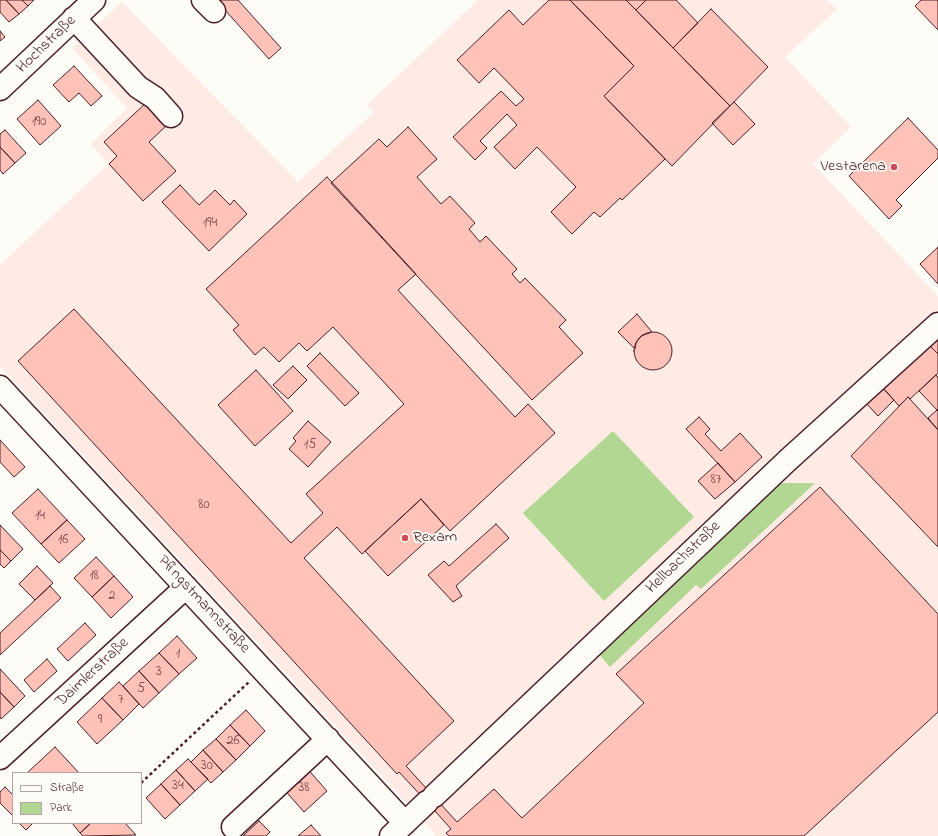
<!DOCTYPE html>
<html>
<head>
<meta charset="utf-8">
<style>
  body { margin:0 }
  #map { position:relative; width:938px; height:836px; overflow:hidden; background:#fdfcf7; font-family:"Indie Flower",sans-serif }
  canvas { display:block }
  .legend { position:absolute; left:12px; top:772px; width:130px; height:52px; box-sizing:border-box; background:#fdfcf7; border:1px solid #b5a4a5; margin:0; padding:5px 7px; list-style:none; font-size:12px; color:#4a1f2b }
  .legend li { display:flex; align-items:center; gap:8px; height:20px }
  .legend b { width:20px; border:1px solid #b5a4a5 }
</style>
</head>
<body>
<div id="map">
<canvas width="938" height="836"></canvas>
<ul class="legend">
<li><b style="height:5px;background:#fdfcf7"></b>Straße</li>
<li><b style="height:11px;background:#b1d793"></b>Park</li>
</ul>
</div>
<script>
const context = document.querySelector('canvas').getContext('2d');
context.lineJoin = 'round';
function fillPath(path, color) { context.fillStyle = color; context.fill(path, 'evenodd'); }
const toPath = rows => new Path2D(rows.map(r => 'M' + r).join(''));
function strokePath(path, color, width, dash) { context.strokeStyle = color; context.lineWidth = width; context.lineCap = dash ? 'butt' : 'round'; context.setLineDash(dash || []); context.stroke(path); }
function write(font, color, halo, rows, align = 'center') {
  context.font = font + ' "Indie Flower",sans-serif'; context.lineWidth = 3.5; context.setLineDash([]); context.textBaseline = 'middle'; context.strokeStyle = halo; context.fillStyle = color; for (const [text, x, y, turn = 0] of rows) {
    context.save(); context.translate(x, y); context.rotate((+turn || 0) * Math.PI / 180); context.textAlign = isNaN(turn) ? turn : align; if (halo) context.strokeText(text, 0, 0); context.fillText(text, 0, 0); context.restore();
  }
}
fillPath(toPath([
  [478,0,827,0,837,9,785,57,851,127,813,164,938,296,938,836,433,836,435,834,392,787,0,366,0,265,108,164,91,144,127,108,72,48,122,2,298,182,374,112,367,105]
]), '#fdebe4');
fillPath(toPath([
  [613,431,694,517,604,601,523,513],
  [780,483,815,483,701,589,696,585,610,667,597,652]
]), '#b1d793');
const building = toPath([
  [0,0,6,0,19,14,9,22,0,12,0,0],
  [6,0,22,0,28,6,19,14,6,0],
  [22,0,34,0,28,6,22,0],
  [216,0,238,0,281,48,269,59,216,0],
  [549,0,570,0,634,66,604,96,665,159,622,200,620,198,600,217,594,212,572,234,551,212,576,187,537,147,515,169,494,147,517,125,507,114,480,141,487,148,475,160,453,137,501,91,516,106,524,99,494,68,479,83,457,60,509,10,523,25,549,0],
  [570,0,626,0,730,106,672,166,604,96,634,66,570,0],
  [626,0,646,0,636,10,626,0],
  [646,0,676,0,698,23,673,48,636,10,646,0],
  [921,0,938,0,938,30,915,6,921,0],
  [711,9,768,67,730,106,673,48,711,9],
  [0,31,5,37,0,41,0,31],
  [74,66,102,96,91,106,79,93,69,102,53,85,74,66],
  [38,100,61,126,40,145,17,119,38,100],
  [734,102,755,124,733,145,712,123,734,102],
  [146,103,167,125,149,142,176,171,143,201,109,164,117,156,104,142,146,103],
  [908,118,938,150,938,158,896,200,902,206,889,219,849,176,908,118],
  [408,127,437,159,417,177,441,204,450,196,475,223,469,229,480,242,486,236,517,269,512,274,520,283,525,278,566,320,559,327,583,353,532,400,331,183,379,139,387,147,408,127],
  [5,130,26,153,15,163,0,147,0,134,5,130],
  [0,147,15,163,3,174,0,170,0,147],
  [327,177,416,274,398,290,515,417,528,404,555,433,450,531,421,499,362,554,337,527,304,558,454,721,406,766,457,822,494,789,522,818,644,703,616,674,820,487,938,614,938,712,804,836,449,836,446,833,451,829,427,802,399,772,397,774,18,361,74,309,291,543,323,513,306,494,404,404,333,327,307,351,299,343,279,362,264,347,255,355,233,330,239,325,206,289,327,177],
  [180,185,199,205,215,190,230,205,234,200,247,214,209,251,162,202,180,185],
  [938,247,938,284,920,264,938,247],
  [637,314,652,332,641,336,636,343,635,349,618,332,637,314],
  '634 351a19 19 0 1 1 38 0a19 19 0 1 1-38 0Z',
  [938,337,938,354,929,345,938,337],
  [929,345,938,354,938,373,910,399,908,397,899,406,883,388,929,345],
  [320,353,359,393,345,406,307,366,320,353],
  [293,366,307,380,288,399,273,385,293,366],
  [256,370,293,411,255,446,218,405,256,370],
  [936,375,938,378,938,411,919,391,936,375],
  [883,388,894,400,878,416,867,404,883,388],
  [908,397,938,430,938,547,851,456,908,397],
  [937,410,938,411,938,430,928,418,937,410],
  [699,417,710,429,705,434,721,451,740,433,762,457,735,482,686,429,699,417],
  [308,421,331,442,308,467,289,449,296,441,293,438,308,421],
  [0,440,25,467,14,477,0,462,0,440],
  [718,463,735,482,715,499,698,481,718,463],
  [38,489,67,520,41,544,12,513,38,489],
  [421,499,444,525,388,576,365,551,421,499],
  [67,520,85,539,59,563,41,544,67,520],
  [496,524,509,538,456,586,462,596,453,602,428,575,444,561,449,566,496,524],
  [0,525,23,549,11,561,0,550,0,525],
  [0,550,11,561,4,568,0,564,0,550],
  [96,557,114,576,92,597,74,578,96,557],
  [37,566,53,583,35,600,19,584,37,566],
  [114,576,133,597,111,618,92,597,114,576],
  [50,586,61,598,0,655,0,633,50,586],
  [85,623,96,635,68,661,57,649,85,623],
  [177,636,197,658,179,674,159,653,177,636],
  [159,653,179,674,159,693,139,671,159,653],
  [47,659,57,671,34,692,24,680,47,659],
  [0,669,25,696,14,707,0,692,0,669],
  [139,671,159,693,143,708,123,686,139,671],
  [119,682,139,704,123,720,102,698,119,682],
  [0,692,14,707,1,719,0,717,0,692],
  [102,698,123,720,97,744,77,722,102,698],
  [246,710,265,731,250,746,230,725,246,710],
  [230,725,250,746,236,760,216,739,230,725],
  [216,739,236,760,223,772,203,750,216,739],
  [55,747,79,773,27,773,55,747],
  [203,750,223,772,211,783,191,762,203,750],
  [188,759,208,779,195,791,176,770,188,759],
  [305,766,327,791,304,812,282,787,305,766],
  [176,770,195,791,180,805,161,784,176,770],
  [161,784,180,805,165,819,146,798,161,784],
  [5,787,13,795,13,816,0,803,0,792,5,787],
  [259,821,270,832,266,836,243,836,259,821],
  [19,823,33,823,26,830,19,823],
  [72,823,91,823,80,833,72,823],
  [91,823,125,823,136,835,83,836,80,833,91,823],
  [311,825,321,836,298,836,311,825]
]);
fillPath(building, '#fec2b8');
strokePath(building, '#4a1f2b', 1);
const minor = toPath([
  [203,0,214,11],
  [74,18,138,87,155,98,171,116],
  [0,89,94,0],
  [0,387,405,823],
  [0,758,186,587],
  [434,796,788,460,938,324],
  [233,827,328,739],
  [391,836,427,802]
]);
strokePath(minor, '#4a1f2b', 25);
strokePath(toPath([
  [141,783,249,682]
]), '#4a1f2b', 2.5, [3, 3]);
strokePath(minor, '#fdfcf7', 22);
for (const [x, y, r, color] of [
  [894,167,4,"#d1495b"],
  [405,538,4,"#d1495b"]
]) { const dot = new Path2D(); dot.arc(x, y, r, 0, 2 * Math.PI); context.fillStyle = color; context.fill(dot); strokePath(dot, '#fdfcf7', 1.5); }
write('14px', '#77484e', null, [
  ["190",39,123],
  ["194",210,224],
  ["15",310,446],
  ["87",716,481],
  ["80",204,506],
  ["14",40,517],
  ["16",63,541],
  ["18",94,577],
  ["2",112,597],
  ["1",178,655],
  ["3",159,673],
  ["5",141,690],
  ["7",121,701],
  ["9",100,721],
  ["26",233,742],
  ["30",207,767],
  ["34",178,787],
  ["38",304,789]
]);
write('16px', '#4a1f2b', '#fdfcf7', [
  ["Hochstraße",47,45,-44],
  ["Hellbachstraße",684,558,-44],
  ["Pfingstmannstraße",203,605,47],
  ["Daimlerstraße",93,673,-43]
]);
write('16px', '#4a1f2b', '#fdfcf7', [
  ["Vestarena",886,167],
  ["Rexam",413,538,"left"]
], 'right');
</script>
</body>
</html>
